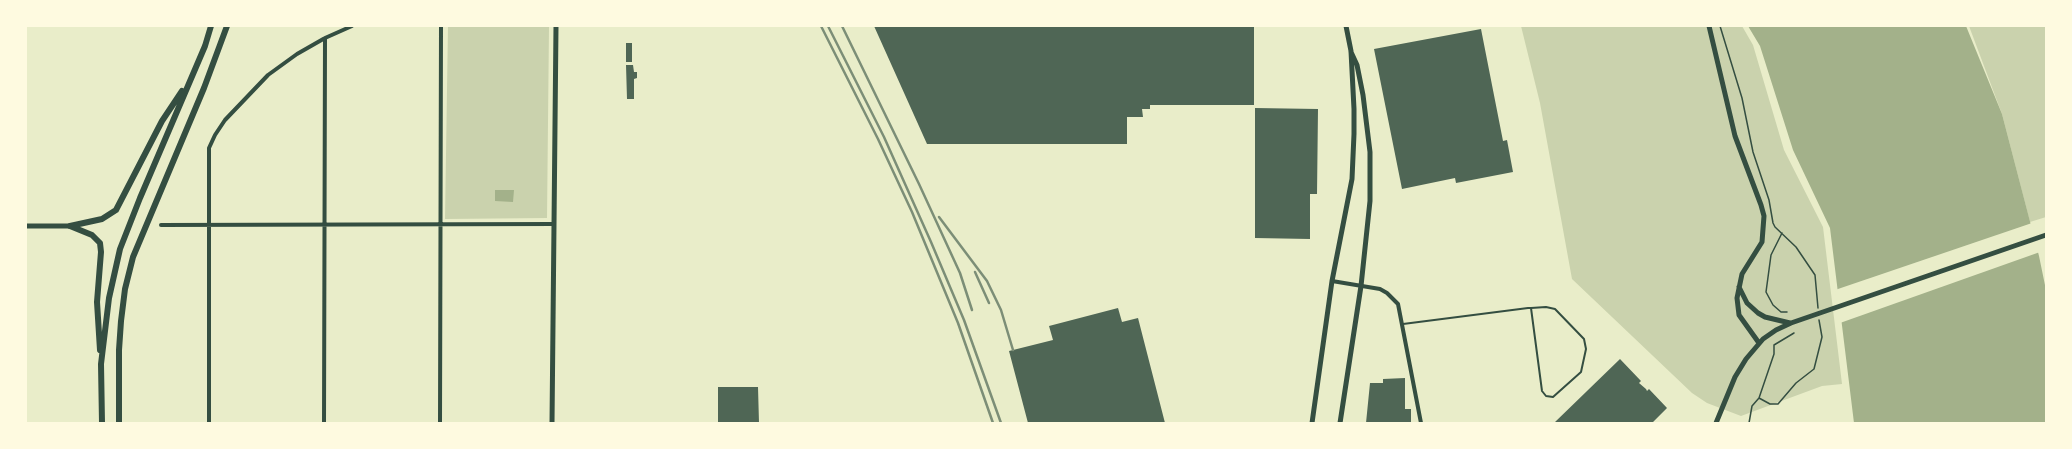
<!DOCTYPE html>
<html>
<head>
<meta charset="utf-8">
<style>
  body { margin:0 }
  #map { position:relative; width:2072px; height:449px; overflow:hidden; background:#e9edc9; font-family:Overpass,sans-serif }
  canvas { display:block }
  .frame { position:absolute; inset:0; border:27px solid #fefae0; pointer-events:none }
</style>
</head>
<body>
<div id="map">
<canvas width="2072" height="449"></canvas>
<div class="frame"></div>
</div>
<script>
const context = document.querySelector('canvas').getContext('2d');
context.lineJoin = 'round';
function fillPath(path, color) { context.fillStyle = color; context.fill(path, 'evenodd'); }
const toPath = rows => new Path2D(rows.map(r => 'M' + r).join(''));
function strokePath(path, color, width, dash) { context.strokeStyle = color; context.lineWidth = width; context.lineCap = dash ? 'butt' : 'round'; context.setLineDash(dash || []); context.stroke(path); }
fillPath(toPath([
  [448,26,549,26,547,218,445,219],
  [1521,26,1742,26,1753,45,1784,150,1823,227,1842,384,1822,386,1741,416,1707,403,1692,393,1572,279,1540,103],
  [1969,26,2046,26,2046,217,2030,222,2002,114]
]), '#cad2ad');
fillPath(toPath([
  [1748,26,1966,26,2002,114,2039,256,2046,290,2046,423,1854,423,1830,228,1793,150,1760,46],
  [495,190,514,190,513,202,495,201]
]), '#a3b18a');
fillPath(toPath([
  [2032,223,2040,252,1840,323,1835,290]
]), '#e9edc9');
fillPath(toPath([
  [874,26,1254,26,1254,105,1150,105,1150,109,1142,109,1143,117,1127,117,1127,144,927,144],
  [1481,29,1503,141,1507,140,1513,172,1456,183,1455,178,1402,189,1374,49],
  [626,43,632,43,632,62,626,62],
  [626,65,633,65,634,72,637,72,637,78,634,79,634,99,627,99],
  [1255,108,1318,109,1317,194,1310,194,1310,239,1255,238],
  [1118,308,1122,322,1138,318,1165,423,1028,423,1009,351,1053,340,1049,326],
  [1620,359,1641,381,1639,383,1646,389,1647,391,1649,389,1667,408,1652,423,1554,423],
  [1405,378,1405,409,1411,409,1411,423,1366,423,1370,383,1383,383,1383,379],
  [718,387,758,387,759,423,718,423]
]), '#4f6655');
strokePath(toPath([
  [1720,26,1742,98,1753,152,1769,200,1773,223,1775,227,1796,247,1815,275,1818,308],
  [1782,233,1771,255,1766,292,1773,305,1781,312,1787,312],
  [1759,398,1770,404,1778,404,1796,383,1814,369,1822,337,1819,320],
  [1749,423,1752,406,1759,398,1774,354,1774,345,1794,333]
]), '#344e41', 1.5);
strokePath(toPath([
  [1403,324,1528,308,1531,308,1546,307,1555,309,1584,339,1586,349,1581,372,1553,397,1546,396,1542,391,1531,308]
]), '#344e41', 2);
strokePath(toPath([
  [161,225,554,224],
  [1332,281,1380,289,1387,293,1398,304,1421,423],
  [209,423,209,148,215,135,225,120,268,75,297,54,325,38,352,26],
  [324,423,325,38],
  [440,423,441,26]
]), '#344e41', 4);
strokePath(toPath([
  [1709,26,1735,136,1761,205,1764,216,1762,242,1742,274,1737,298,1739,315,1759,343],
  [26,226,70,226],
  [1739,287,1747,303,1758,313,1765,317,1790,323],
  [552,423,556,26],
  [1312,423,1332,281,1352,179,1354,134,1354,109,1351,51,1346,26],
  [1340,423,1361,286,1370,201,1370,152,1363,95,1357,65,1351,52],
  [1716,423,1735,377,1746,359,1763,339,1776,330,1791,323,2046,235]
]), '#344e41', 5);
strokePath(toPath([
  [70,226,102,219,116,210,162,121,182,91],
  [70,226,92,235,100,243,101,252,97,302,100,350],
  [102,423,101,364,109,298,120,249,140,198,205,46,211,26],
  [119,423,119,350,121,321,125,289,133,257,204,88,227,26]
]), '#344e41', 6);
strokePath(toPath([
  [821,26,878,139,912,212,958,323,993,423],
  [828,26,884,137,931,242,964,320,1001,423],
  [842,26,919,184,960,273,972,310],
  [939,217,987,281,1001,310,1013,350],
  [975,272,989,303]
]), '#7c8e77', 2.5);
</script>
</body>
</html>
